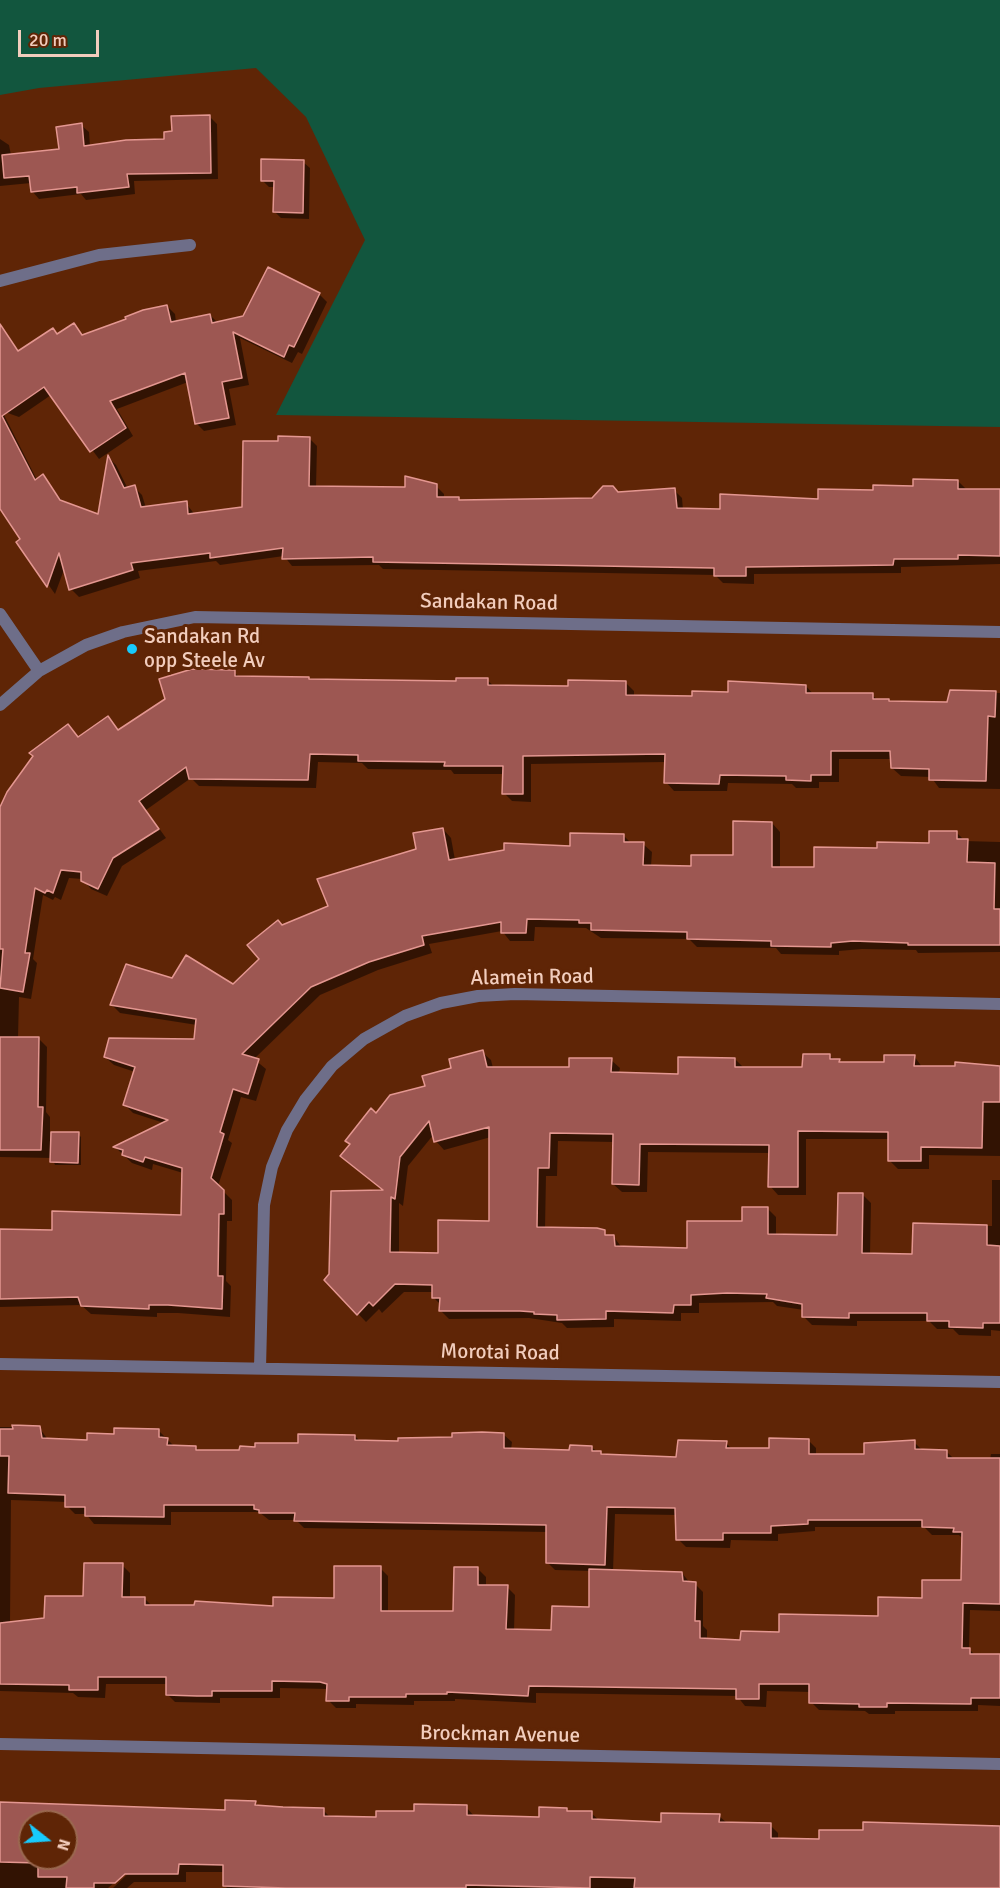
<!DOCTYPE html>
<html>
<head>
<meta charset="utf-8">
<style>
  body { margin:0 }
  #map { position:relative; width:1000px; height:1888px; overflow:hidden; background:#5f2506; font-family:Signika,sans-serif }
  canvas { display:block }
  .north { position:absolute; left:18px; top:1810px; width:60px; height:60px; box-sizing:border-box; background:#5f2506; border:2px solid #9a684f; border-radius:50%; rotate:107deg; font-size:16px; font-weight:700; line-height:24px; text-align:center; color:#f2cdbd }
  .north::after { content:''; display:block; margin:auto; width:21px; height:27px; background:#18cafc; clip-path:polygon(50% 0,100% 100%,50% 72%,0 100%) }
  .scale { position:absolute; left:18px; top:30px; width:81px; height:27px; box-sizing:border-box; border:3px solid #f2cdbd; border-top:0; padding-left:8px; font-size:18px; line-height:21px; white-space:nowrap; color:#f2cdbd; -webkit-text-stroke:4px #5f2506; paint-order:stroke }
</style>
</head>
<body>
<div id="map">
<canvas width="1000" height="1888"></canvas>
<div class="north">N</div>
<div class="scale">20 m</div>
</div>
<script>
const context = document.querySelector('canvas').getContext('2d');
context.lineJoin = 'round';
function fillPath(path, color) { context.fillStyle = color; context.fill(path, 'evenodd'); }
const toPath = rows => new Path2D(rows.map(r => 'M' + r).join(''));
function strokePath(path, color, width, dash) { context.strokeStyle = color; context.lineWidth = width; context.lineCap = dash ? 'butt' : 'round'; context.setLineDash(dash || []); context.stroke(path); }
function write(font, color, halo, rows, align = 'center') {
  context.font = font + ' Signika,sans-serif'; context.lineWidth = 6; context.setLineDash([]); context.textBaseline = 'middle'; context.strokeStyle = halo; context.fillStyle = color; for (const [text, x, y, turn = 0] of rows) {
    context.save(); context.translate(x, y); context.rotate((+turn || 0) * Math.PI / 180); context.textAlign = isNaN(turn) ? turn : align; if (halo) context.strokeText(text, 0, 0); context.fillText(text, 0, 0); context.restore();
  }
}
fillPath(toPath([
  [0,0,1000,0,1000,427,276,415,365,240,306,117,256,68,39,88,0,95]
]), '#12563e');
fillPath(toPath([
  [210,117,217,124,218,179,134,181,135,194,86,200,81,194,39,199,32,191,31,183,0,186,0,139,9,145,11,155,60,150,81,125,89,132,90,146,166,141,173,133],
  [303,162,310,168,309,219,281,218,275,212,275,187,269,187,262,180],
  [319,294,327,302,302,354,298,352,292,363,240,338,249,385,229,389,236,425,204,431,196,423,188,382,117,409,133,436,99,459,51,395,19,417,2,411,37,480,43,476,63,502,100,516,109,458,116,465,128,489,134,487,142,495,146,508,186,503,195,515,244,508,280,443,309,438,317,446,316,488,406,489,436,486,444,494,444,498,458,498,461,501,593,499,618,493,674,490,682,498,683,510,721,511,958,481,966,489,1000,491,1000,564,901,567,901,573,754,574,754,584,723,583,715,575,383,569,379,565,292,566,284,556,220,565,216,561,138,571,140,578,79,597,71,589,65,567,55,594,18,542,22,539,0,509,0,335,4,332,20,352,46,343,74,325,84,336,167,306,175,314,176,322,210,315,218,323],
  [234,672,240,678,310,681,457,683,487,680,494,686,570,687,625,682,634,691,634,697,694,697,806,686,814,695,872,695,878,700,891,702,948,703,951,692,1000,693,1000,789,939,788,931,777,901,776,892,768,892,759,839,759,839,782,819,782,819,788,796,788,792,784,728,783,727,791,674,791,666,782,666,762,531,764,531,802,512,801,504,793,504,774,454,774,451,770,368,769,362,763,318,762,316,788,199,786,191,778,146,810,166,838,122,866,107,896,91,889,82,879,69,878,61,900,55,897,53,900,43,895,33,959,37,963,31,999,19,997,18,1038,39,1039,47,1047,46,1112,50,1117,50,1134,78,1134,81,1137,81,1165,55,1165,52,1158,0,1157,0,810,68,726,79,738,108,718,120,731,167,699],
  [772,823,780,832,780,868,815,869,878,849,930,844,957,833,965,841,1000,842,1000,952,918,953,916,950,862,949,839,951,839,955,781,954,776,948,697,947,689,939,601,938,586,928,535,927,534,941,510,941,502,931,429,944,432,953,378,970,320,995,254,1059,266,1069,256,1101,241,1097,228,1140,232,1143,218,1186,232,1200,232,1221,227,1221,226,1281,231,1286,230,1317,178,1313,157,1313,157,1317,91,1314,81,1305,0,1307,0,1231,53,1232,182,1217,183,1173,153,1164,152,1170,132,1163,116,1148,164,1123,133,1113,125,1105,135,1072,114,1065,105,1057,196,1041,197,1025,120,1013,112,1005,173,980,233,986,261,959,282,927,330,907,418,850,443,829,451,838,455,860,572,848,623,835,631,843,643,844,652,852,651,866,693,867,734,857],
  [482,1052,491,1060,493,1068,570,1069,611,1060,620,1068,619,1073,679,1075,735,1059,744,1068,804,1069,829,1056,842,1064,885,1064,914,1056,922,1067,1000,1068,1000,1156,929,1155,929,1169,898,1169,889,1160,890,1139,806,1139,806,1195,778,1195,770,1186,770,1153,648,1152,647,1192,622,1192,613,1184,614,1142,558,1141,557,1176,546,1176,545,1229,604,1232,609,1237,614,1237,622,1248,688,1249,768,1209,776,1217,776,1236,839,1237,862,1194,871,1203,870,1255,913,1256,915,1225,992,1226,992,1180,1000,1180,1000,1331,991,1330,991,1336,959,1335,953,1329,937,1329,929,1321,857,1321,857,1326,812,1325,804,1317,804,1310,777,1306,773,1302,699,1303,699,1313,681,1313,681,1321,614,1319,614,1327,567,1328,562,1323,529,1318,449,1319,441,1311,441,1305,433,1297,433,1292,404,1292,382,1313,379,1309,366,1322,326,1280,384,1191,342,1156,376,1115],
  [434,1134,436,1141,444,1150,491,1137,490,1223,439,1254,399,1253,399,1203,403,1206,408,1166],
  [0,1427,39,1427,48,1440,88,1441,158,1430,175,1447,196,1447,200,1452,241,1452,355,1436,360,1441,400,1442,504,1435,512,1442,511,1450,570,1452,591,1447,604,1456,677,1458,726,1443,732,1449,771,1449,808,1440,816,1448,816,1455,866,1456,914,1442,922,1450,946,1451,954,1459,990,1460,991,1454,1000,1454,1000,1611,970,1610,969,1649,975,1655,1000,1656,1000,1706,978,1705,978,1711,895,1711,895,1714,869,1714,865,1711,819,1710,811,1702,811,1692,767,1691,766,1707,745,1706,737,1696,536,1693,536,1703,455,1699,455,1701,414,1701,414,1705,356,1704,356,1708,336,1708,328,1700,328,1689,280,1688,280,1698,220,1698,220,1703,175,1702,167,1694,167,1684,106,1684,105,1698,78,1697,73,1693,0,1691],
  [11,1500,67,1502,67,1506,75,1514,86,1514,94,1524,171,1525,171,1512,259,1512,269,1520,296,1520,304,1528,547,1532,547,1562,555,1570,591,1571,590,1608,553,1632,514,1631,515,1595,507,1587,486,1586,486,1577,478,1569,455,1613,388,1612,388,1576,380,1568,336,1600,275,1608,152,1606,144,1598,130,1598,130,1573,122,1565,85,1598,46,1620,10,1623],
  [615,1514,677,1515,678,1539,686,1547,730,1548,731,1540,778,1541,778,1534,815,1531,815,1527,924,1527,932,1535,959,1535,963,1539,962,1582,879,1617,742,1641,707,1640,707,1630,703,1626,703,1592,695,1584,690,1583,682,1573,613,1571],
  [0,1802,226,1811,255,1803,259,1807,323,1810,330,1817,378,1818,466,1807,475,1817,540,1818,566,1809,569,1812,591,1813,600,1821,662,1823,719,1816,727,1823,770,1825,778,1833,778,1840,820,1840,865,1832,1000,1826,1000,1888,227,1888,224,1885,225,1872,186,1872,186,1882,134,1882,127,1888,113,1888,132,1870,130,1868,108,1888,0,1888],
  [30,1822,66,1822,66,1858,30,1858]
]), '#0007');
const building = toPath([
  [210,115,211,173,127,174,129,187,77,193,77,187,31,192,29,176,4,178,2,155,59,149,56,127,82,123,84,146,126,140,164,139,164,132,172,131,171,116,210,115],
  [261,159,304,160,303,213,273,212,274,181,261,181,261,159],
  [268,267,320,293,294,347,289,345,284,357,233,332,242,378,222,382,229,418,195,424,185,373,110,401,126,428,90,452,44,387,2,416,35,480,43,474,60,500,98,514,108,455,124,488,135,485,141,507,187,501,188,514,242,507,243,441,278,441,278,436,310,437,309,486,405,487,405,476,437,484,437,497,459,497,459,500,592,498,603,486,613,486,618,492,675,488,677,508,720,509,720,494,818,499,818,489,873,490,873,485,913,486,913,479,958,480,958,489,1000,489,1000,556,958,555,958,559,894,559,893,565,746,567,746,576,714,576,714,568,373,562,373,557,282,559,283,548,210,558,210,553,131,563,133,570,69,590,59,553,47,587,16,542,20,539,0,509,0,324,18,351,53,328,57,334,74,323,82,335,126,319,125,317,143,310,167,305,171,322,210,314,212,323,243,316,268,267],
  [192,669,235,670,235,676,309,677,309,679,456,681,456,678,488,678,488,685,568,686,568,680,626,681,626,695,692,696,692,691,728,692,728,681,806,685,806,693,873,693,873,699,889,699,889,701,947,702,950,690,996,691,995,717,988,716,986,781,929,780,929,769,891,768,890,751,831,751,831,775,811,775,811,781,786,780,786,776,720,775,719,784,664,783,665,754,523,756,523,794,502,794,503,766,444,766,445,762,358,761,358,755,310,754,308,780,189,779,186,767,139,801,159,829,113,858,98,889,81,881,81,872,61,870,53,893,47,890,45,893,35,888,25,953,30,953,23,992,0,988,3,949,0,949,0,807,7,792,33,756,29,753,68,724,78,737,108,716,118,730,165,699,159,679,192,669],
  [733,821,772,822,772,867,814,867,814,847,877,848,877,842,929,843,929,831,957,831,957,839,968,839,967,862,995,863,994,909,1000,909,1000,945,908,945,908,943,853,941,831,943,831,947,771,946,771,941,687,939,687,932,591,930,591,923,579,923,579,920,527,919,526,933,501,933,501,922,422,936,424,945,369,962,311,987,242,1054,259,1059,248,1094,233,1089,220,1132,224,1134,211,1178,224,1190,224,1214,219,1214,218,1276,223,1276,222,1309,168,1305,149,1305,149,1309,81,1306,78,1297,0,1299,0,1229,52,1230,52,1211,181,1215,182,1168,145,1157,143,1162,122,1155,123,1150,113,1147,168,1120,123,1105,135,1067,104,1057,109,1038,194,1039,196,1019,110,1005,126,964,172,978,186,955,233,984,259,959,247,945,278,920,282,925,328,906,317,879,416,849,413,833,443,828,449,860,504,850,504,843,570,846,570,833,624,834,624,842,644,842,643,865,691,866,691,855,733,855,733,821],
  [0,1037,39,1037,38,1107,43,1107,41,1150,0,1150,0,1037],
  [483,1050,487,1067,569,1067,569,1058,612,1058,611,1072,678,1074,678,1057,735,1058,735,1067,802,1067,803,1054,830,1054,830,1059,840,1059,839,1062,884,1062,884,1055,915,1055,914,1066,955,1066,955,1062,1000,1066,1000,1102,983,1102,982,1148,921,1147,921,1161,888,1161,888,1132,798,1131,798,1187,768,1187,769,1145,640,1144,639,1185,612,1184,613,1134,550,1133,549,1168,538,1168,537,1227,597,1228,605,1230,605,1235,614,1235,615,1246,687,1248,687,1221,742,1221,742,1207,768,1207,768,1234,837,1235,838,1193,863,1193,862,1253,912,1254,913,1223,987,1225,987,1245,1000,1246,1000,1323,983,1323,983,1328,949,1327,949,1321,927,1321,927,1313,849,1313,849,1318,802,1317,802,1304,766,1298,767,1294,727,1293,691,1295,691,1305,674,1305,673,1313,606,1311,606,1319,557,1320,557,1315,534,1314,534,1312,520,1311,439,1311,440,1298,432,1298,432,1285,395,1284,373,1306,369,1302,357,1315,324,1280,329,1274,331,1191,383,1190,340,1156,350,1144,345,1141,371,1108,376,1113,390,1095,425,1086,422,1076,451,1068,449,1059,483,1050],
  [429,1121,434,1142,489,1127,489,1221,438,1220,438,1253,390,1252,391,1197,395,1199,400,1157,429,1121],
  [51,1132,79,1132,78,1163,50,1162,51,1132],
  [12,1425,40,1426,42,1438,87,1440,87,1433,114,1434,114,1428,159,1429,159,1437,168,1438,167,1445,196,1446,196,1450,239,1450,240,1446,255,1447,255,1443,298,1443,298,1434,355,1435,355,1440,398,1441,398,1438,452,1437,452,1433,482,1432,504,1433,504,1448,569,1450,570,1445,592,1446,592,1451,601,1451,601,1454,676,1457,678,1440,727,1441,726,1448,769,1448,769,1438,809,1439,809,1454,864,1454,864,1443,915,1440,915,1449,947,1450,947,1458,1000,1458,1000,1604,963,1603,962,1648,970,1648,970,1654,1000,1654,1000,1698,971,1698,971,1704,887,1703,887,1707,859,1707,859,1704,809,1703,809,1684,759,1684,759,1699,736,1699,736,1689,529,1686,528,1696,447,1692,447,1694,406,1694,406,1697,349,1697,349,1701,326,1701,327,1684,320,1682,272,1681,272,1691,212,1691,212,1696,197,1696,166,1695,166,1677,98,1677,98,1690,69,1690,69,1685,0,1684,0,1623,44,1618,45,1596,83,1596,84,1563,123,1563,122,1597,145,1597,145,1605,194,1605,195,1601,273,1606,273,1597,334,1598,334,1566,381,1566,381,1611,453,1611,454,1567,478,1567,478,1585,508,1585,506,1629,551,1630,552,1606,589,1607,589,1569,682,1572,683,1581,696,1582,695,1621,700,1621,700,1638,740,1640,741,1631,779,1632,779,1614,878,1616,878,1597,922,1598,922,1580,961,1580,962,1532,953,1532,954,1528,922,1527,922,1520,808,1520,808,1524,771,1526,771,1533,723,1533,723,1540,676,1540,675,1508,607,1507,605,1565,546,1563,546,1525,294,1521,295,1513,259,1513,259,1510,254,1509,254,1505,164,1505,164,1517,85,1516,85,1507,65,1507,65,1495,8,1493,9,1456,0,1456,0,1429,13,1429,12,1425],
  [225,1800,256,1801,255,1805,283,1807,324,1808,324,1816,376,1817,376,1811,414,1811,414,1804,467,1805,467,1815,539,1817,539,1807,567,1808,567,1811,592,1811,592,1819,661,1822,661,1813,720,1814,719,1822,771,1823,771,1838,819,1839,819,1830,863,1830,863,1822,1000,1826,1000,1888,634,1888,635,1878,590,1877,590,1888,466,1885,466,1888,286,1888,223,1886,223,1865,179,1864,178,1874,125,1874,115,1883,94,1883,94,1888,66,1888,67,1877,38,1877,38,1863,0,1862,0,1802,225,1810,225,1800],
  [30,1822,66,1822,66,1858,30,1858,30,1822]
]);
fillPath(building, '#9d5752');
strokePath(building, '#e49791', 1.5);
strokePath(toPath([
  [0,281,99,255,190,245],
  [0,614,39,671],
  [0,705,39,671,86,645,123,632,195,617,1000,632],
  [0,1364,1000,1382],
  [260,1368,264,1205,272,1167,287,1130,305,1100,332,1066,364,1039,405,1016,441,1003,478,996,515,994,1000,1004],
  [0,1744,1000,1764]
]), '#6e6e89', 12);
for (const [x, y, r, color] of [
  [132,649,6,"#18cafc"]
]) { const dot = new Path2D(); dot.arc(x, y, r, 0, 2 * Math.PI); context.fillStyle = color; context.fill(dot); strokePath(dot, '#5f2506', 2); }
write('21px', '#f2cdbd', '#5f2506', [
  ["Sandakan Road",489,603,1],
  ["Alamein Road",532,978,-1],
  ["Morotai Road",500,1353,1],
  ["Brockman Avenue",500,1735,1]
]);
write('21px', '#f2cdbd', '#5f2506', [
  ["Sandakan Rd",144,637],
  ["opp Steele Av",144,661]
], 'left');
</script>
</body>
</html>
